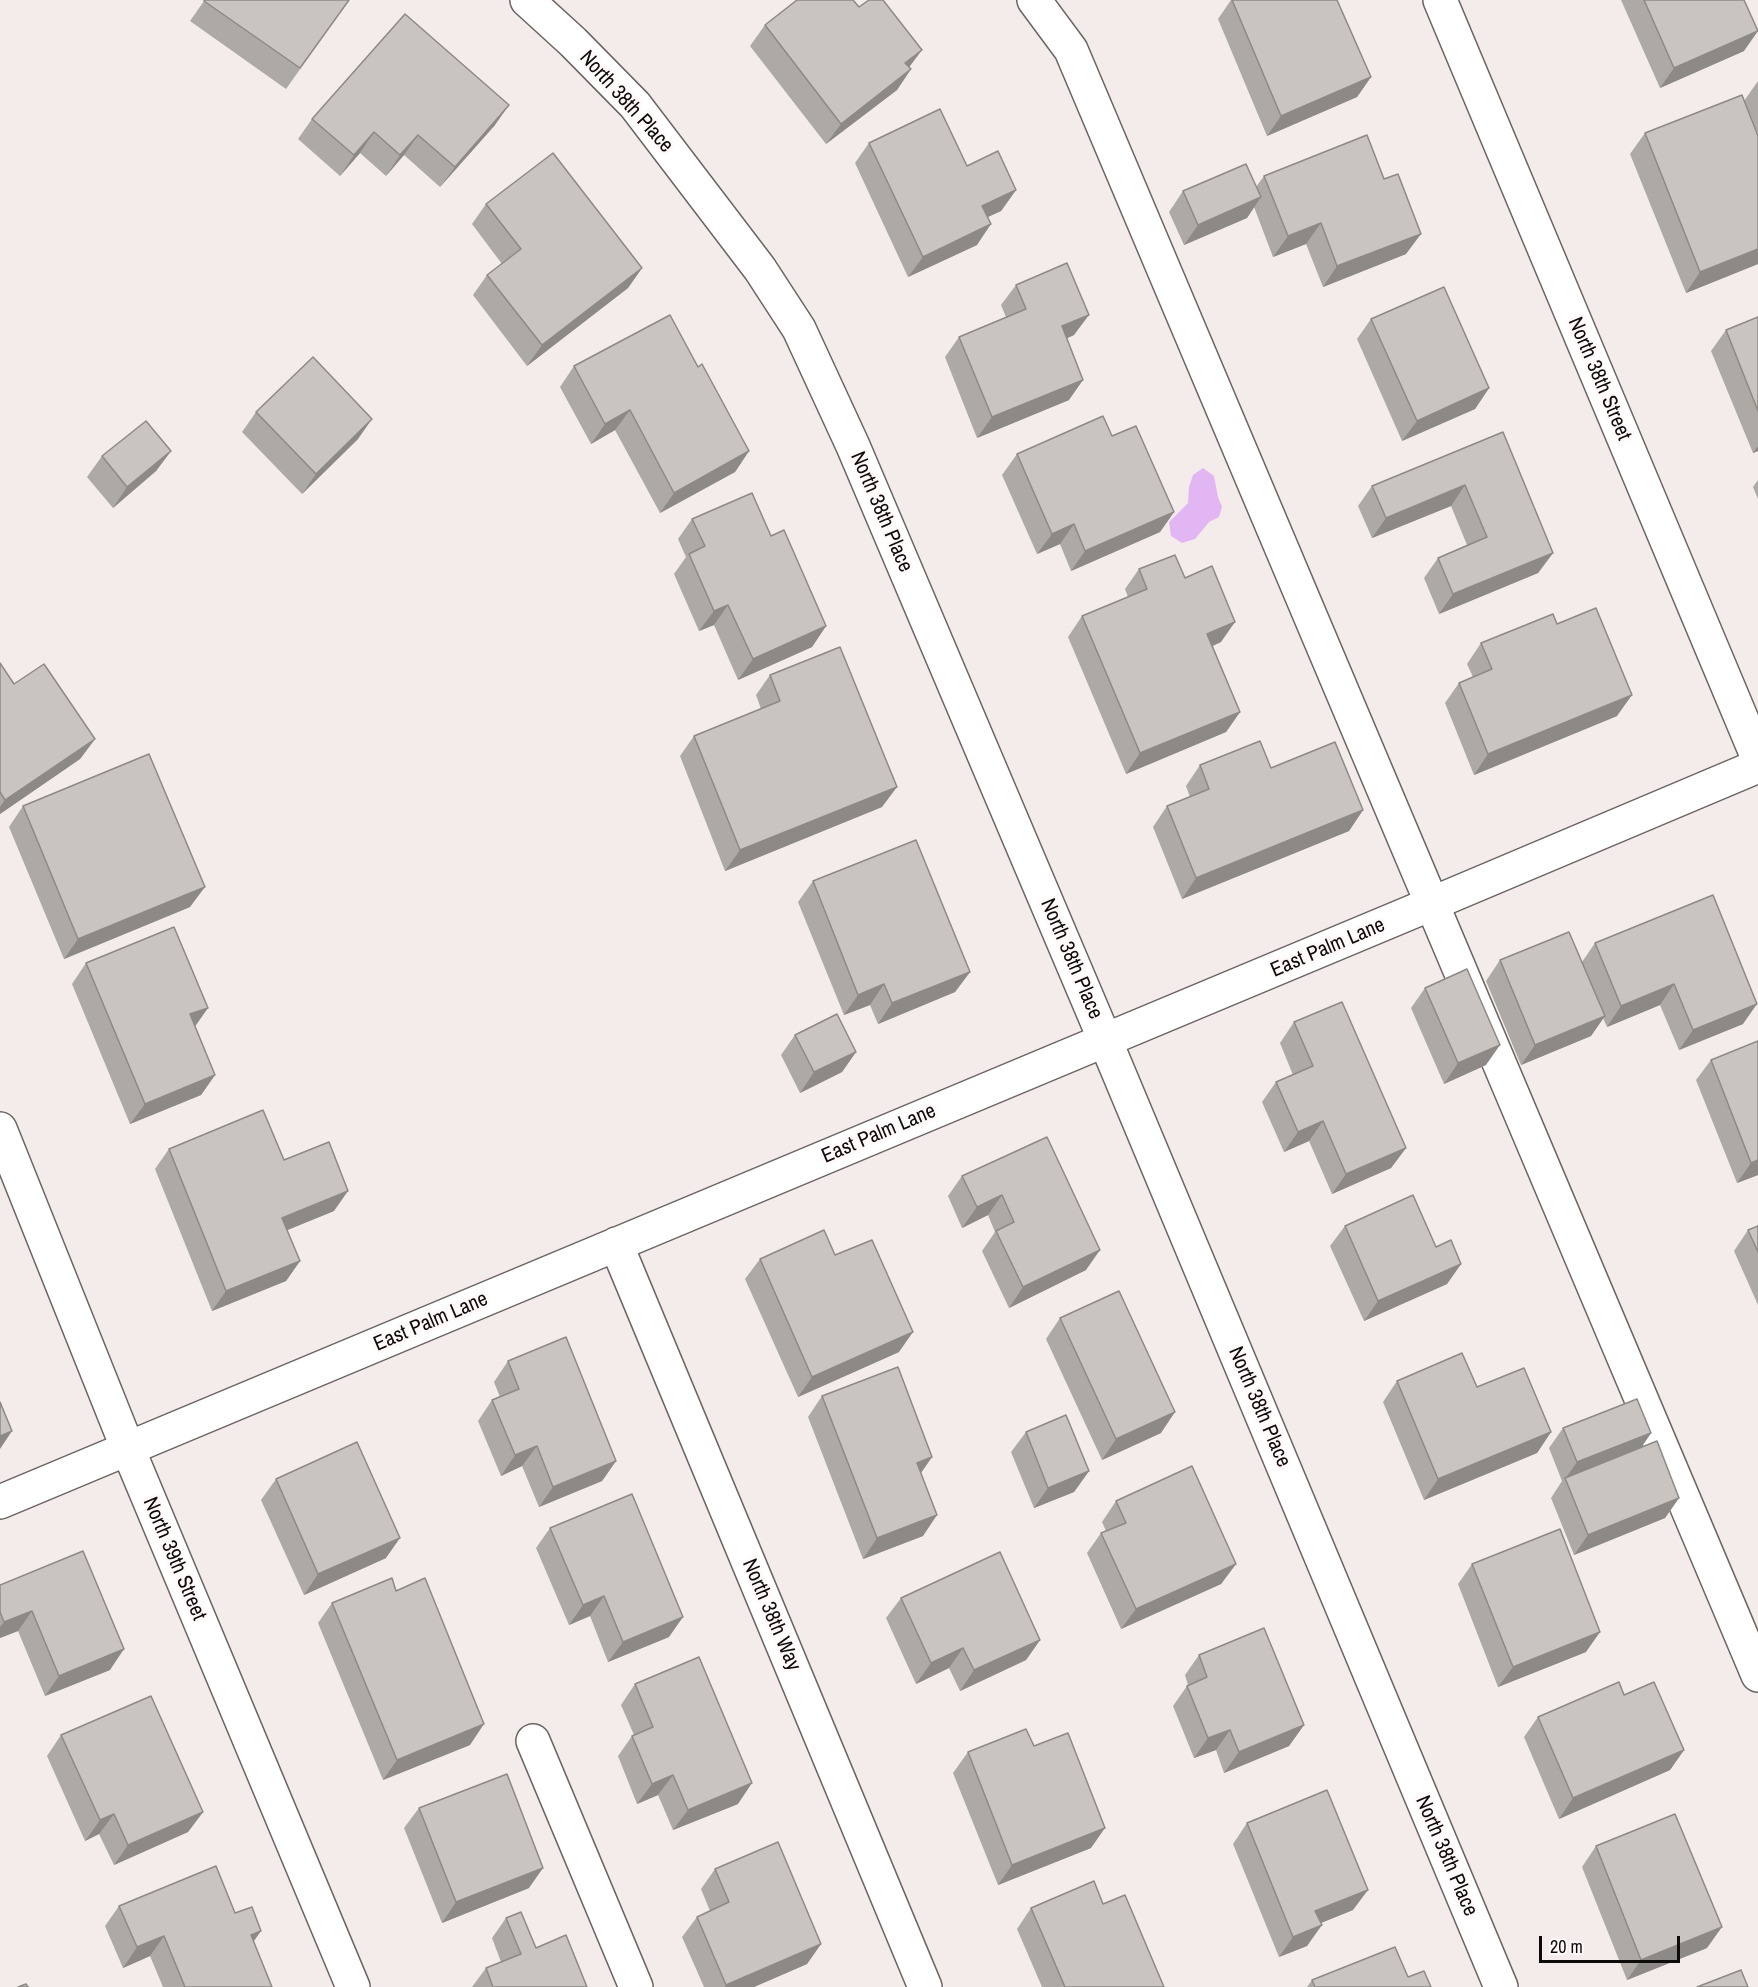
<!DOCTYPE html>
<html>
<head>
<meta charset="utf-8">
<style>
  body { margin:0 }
  #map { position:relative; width:1758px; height:1987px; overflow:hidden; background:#f4eceb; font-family:"Archivo Narrow",sans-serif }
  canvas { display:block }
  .scale { position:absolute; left:1539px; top:1936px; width:141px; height:27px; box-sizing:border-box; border:3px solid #0e0b0b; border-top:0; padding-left:8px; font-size:18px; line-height:21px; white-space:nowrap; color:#0e0b0b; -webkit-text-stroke:4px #fffaf9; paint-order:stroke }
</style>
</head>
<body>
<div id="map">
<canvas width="1758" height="1987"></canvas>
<div class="scale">20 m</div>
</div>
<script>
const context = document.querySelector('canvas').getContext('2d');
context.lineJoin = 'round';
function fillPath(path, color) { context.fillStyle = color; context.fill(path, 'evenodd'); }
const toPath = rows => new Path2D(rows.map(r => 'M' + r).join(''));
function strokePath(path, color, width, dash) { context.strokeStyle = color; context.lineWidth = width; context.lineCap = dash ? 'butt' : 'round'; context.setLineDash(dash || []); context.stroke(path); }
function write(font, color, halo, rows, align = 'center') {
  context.font = font + ' "Archivo Narrow",sans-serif'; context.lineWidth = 6; context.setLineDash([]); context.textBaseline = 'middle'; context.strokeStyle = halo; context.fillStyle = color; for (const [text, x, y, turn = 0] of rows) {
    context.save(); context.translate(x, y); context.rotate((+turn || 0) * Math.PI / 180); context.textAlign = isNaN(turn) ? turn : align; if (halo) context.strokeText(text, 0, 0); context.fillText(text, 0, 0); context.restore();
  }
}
fillPath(toPath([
  [1203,468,1214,476,1218,497,1222,507,1219,517,1209,522,1195,539,1182,543,1171,536,1169,522,1188,503,1189,487,1193,475]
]), '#e2b5f3');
const minor = toPath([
  [527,0,573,42,635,105,760,269,799,329,853,446,1105,1040,1501,1987],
  [1034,0,1071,50,1758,1675],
  [1440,0,1758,758],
  [0,1129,128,1449,353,1987],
  [616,1244,925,1987],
  [0,1502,1431,904,1758,766],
  [533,1741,636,1987]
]);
strokePath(minor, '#6a6463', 36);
strokePath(minor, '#fff', 33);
fillPath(toPath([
  [203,0,349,0,286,89,190,21,204,1],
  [1231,0,1337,0,1371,77,1357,97,1267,136,1218,19],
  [1621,0,1744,0,1744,51,1660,88],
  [765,25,911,69,897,90,826,144,750,46],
  [1758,81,1758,134,1750,116,1758,136,1758,264,1686,293,1630,154,1645,133,1744,101],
  [312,119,495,125,440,187,404,155,386,176,360,153,340,176,298,139],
  [869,143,967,166,1016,190,1001,211,988,217,977,245,908,277,855,163],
  [1264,176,1406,254,1323,287,1306,244,1273,257,1254,207,1247,218,1184,245,1169,212,1183,191,1256,187],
  [486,204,642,268,628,288,527,366,473,295,487,275,502,264,472,224],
  [1016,285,1074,335,1067,338,1069,400,977,438,945,357,959,337,1006,317,1001,305],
  [1758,317,1758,451,1753,453,1711,351,1726,330],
  [1371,319,1489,388,1475,409,1402,441,1357,339],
  [574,366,698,367,749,451,735,472,660,513,615,430,591,444,560,387],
  [256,412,358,439,302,494,242,432],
  [1503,432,1553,553,1538,573,1439,614,1424,578,1438,558,1467,545,1451,506,1372,538,1358,506,1372,486],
  [1112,436,1174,512,1160,532,1071,571,1060,544,1037,554,1002,475,1017,454],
  [171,451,156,471,113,508,87,477,102,456],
  [1758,480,1758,499,1753,487],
  [692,519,771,536,826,626,812,647,738,680,714,625,699,631,674,574,686,557,678,539],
  [1139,569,1185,578,1221,642,1213,646,1240,712,1226,732,1126,774,1068,637,1082,616,1128,597,1125,589],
  [1557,624,1617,716,1474,775,1445,703,1459,683,1473,677,1467,664,1481,643],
  [0,663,14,684,95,739,80,759,0,814],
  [770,675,882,807,725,871,680,756,694,736,761,709,756,695],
  [1200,765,1271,768,1363,810,1349,831,1182,899,1153,827,1167,806,1190,797,1186,786],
  [23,806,190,907,64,959,9,827],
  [813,881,970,972,955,992,878,1024,870,1005,844,1015,798,902],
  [1713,895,1743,1024,1679,1050,1660,1005,1607,1027,1603,1018,1591,1036,1521,1065,1486,981,1500,960,1582,962,1595,943],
  [86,963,215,1075,201,1095,130,1124,72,984],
  [1425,988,1486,1065,1444,1084,1411,1008],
  [1294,1022,1406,1148,1391,1168,1332,1194,1309,1141,1284,1152,1262,1102,1276,1082,1293,1075,1280,1043],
  [795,1035,856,1052,842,1072,800,1093,781,1055],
  [1758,1041,1758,1175,1737,1183,1696,1080,1711,1060],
  [1047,1137,1086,1270,1009,1308,982,1251,995,1232,988,1215,962,1228,948,1196,962,1176],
  [169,1149,284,1160,334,1211,287,1230,300,1261,286,1281,212,1311,155,1169],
  [1345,1226,1436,1247,1461,1264,1447,1284,1364,1321,1330,1246],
  [1758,1226,1758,1305,1734,1251,1748,1230],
  [835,1255,899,1352,798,1397,745,1279,760,1259],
  [1060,1318,1161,1433,1102,1460,1046,1339],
  [508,1361,616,1461,602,1481,539,1507,522,1466,501,1476,478,1421,492,1400,500,1397,494,1382],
  [1397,1381,1477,1387,1551,1432,1537,1453,1424,1500,1383,1402],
  [822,1396,932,1457,921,1473,923,1536,863,1559,808,1417],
  [1563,1428,1651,1433,1641,1447,1679,1498,1665,1518,1574,1555,1551,1498,1562,1481,1549,1448],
  [1026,1432,1089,1471,1074,1492,1034,1508,1011,1452],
  [276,1479,386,1558,304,1595,261,1500],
  [1116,1501,1236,1564,1221,1584,1121,1629,1087,1553,1101,1533,1106,1531,1102,1522],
  [550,1528,669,1637,608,1662,590,1616,569,1625,536,1548],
  [1472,1564,1586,1652,1498,1687,1458,1584],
  [0,1585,110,1670,45,1696,18,1631,0,1638],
  [396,1591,470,1745,383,1780,318,1623,332,1603],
  [901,1598,1040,1640,1026,1660,960,1691,949,1668,916,1684,886,1618],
  [1199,1655,1304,1725,1289,1746,1224,1773,1216,1750,1194,1758,1173,1706,1187,1686,1188,1685,1185,1675],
  [635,1684,738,1804,673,1830,658,1795,637,1804,618,1756,632,1736,634,1735,621,1705],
  [1624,1695,1684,1750,1670,1770,1559,1819,1524,1737,1538,1717],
  [61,1735,203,1812,188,1832,114,1865,99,1834,85,1841,47,1756],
  [1034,1746,1091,1848,998,1885,953,1773,968,1752],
  [419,1808,529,1888,442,1923,404,1828],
  [1247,1823,1353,1910,1321,1923,1307,1946,1279,1957,1233,1844],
  [1596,1846,1707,1948,1627,1980,1582,1867],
  [715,1869,821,1944,807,1964,754,1987,704,1987,682,1937,697,1917,710,1911,701,1889],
  [1103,1904,1164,1987,1042,1987,1017,1929,1031,1908],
  [119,1906,235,1913,261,1931,253,1941,272,1987,163,1987,150,1956,123,1968,105,1926],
  [506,1918,536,1948,587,1987,472,1987,486,1968,501,1962,492,1938],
  [1408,1977,1431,1987,1307,1987,1312,1980]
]), '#ada9a5');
fillPath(toPath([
  [1758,31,1744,51,1660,88,1674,68],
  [922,50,907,70,905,63],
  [911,69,897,90,826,144,841,124],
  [1371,77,1357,97,1267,136,1281,116],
  [509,105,495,125,440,187,455,167],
  [374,132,360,153,340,176,354,155],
  [418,135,404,155,386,176,400,155],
  [1016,190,1001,211,968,226,982,206],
  [1261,197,1247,218,1184,245,1198,225],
  [1321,223,1306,244,1273,257,1288,236],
  [991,224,977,245,908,277,923,257],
  [1421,234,1406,254,1323,287,1337,266],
  [1758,249,1758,264,1686,293,1700,272],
  [642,268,628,288,527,366,542,345],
  [1089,315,1074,335,1048,347,1062,326],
  [1083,380,1069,400,977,438,992,417],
  [1489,388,1475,409,1402,441,1417,421],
  [630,410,615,430,591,444,605,424],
  [372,419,358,439,302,494,316,474],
  [1758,446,1758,451,1753,453],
  [171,451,156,471,113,508,127,487],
  [749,451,735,472,660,513,674,493],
  [1465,485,1451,506,1372,538,1386,518],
  [1174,512,1160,532,1071,571,1085,551],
  [1074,524,1060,544,1037,554,1052,534],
  [1553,553,1538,573,1439,614,1453,594],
  [728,605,714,625,699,631,714,611],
  [1235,622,1221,642,1193,654,1207,634],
  [826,626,812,647,738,680,753,659],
  [1632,695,1617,716,1474,775,1488,754],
  [1240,712,1226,732,1126,774,1140,753],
  [95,739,80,759,0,814,0,807,5,800],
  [897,787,882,807,725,871,740,850],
  [1363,810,1349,831,1182,899,1196,878],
  [205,887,190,907,64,959,78,939],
  [970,972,955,992,878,1024,892,1003],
  [884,984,870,1005,844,1015,858,995],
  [1674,984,1660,1005,1607,1027,1621,1006],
  [1757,1004,1743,1024,1679,1050,1693,1030],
  [208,1008,194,1028,190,1014],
  [1605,1016,1591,1036,1521,1065,1535,1045],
  [1500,1045,1486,1065,1444,1084,1458,1063],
  [856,1052,842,1072,800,1093,814,1072],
  [215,1075,201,1095,130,1124,145,1104],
  [1323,1121,1309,1141,1284,1152,1298,1132],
  [1406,1148,1391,1168,1332,1194,1346,1174],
  [1758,1160,1758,1175,1737,1183,1751,1163],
  [348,1191,334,1211,268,1238,282,1218],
  [1002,1195,988,1215,962,1228,977,1207],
  [1100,1250,1086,1270,1009,1308,1023,1287],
  [300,1261,286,1281,212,1311,226,1291],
  [1461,1264,1447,1284,1364,1321,1378,1301],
  [913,1332,899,1352,798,1397,812,1377],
  [1175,1412,1161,1433,1102,1460,1116,1439],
  [12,1431,0,1449,0,1436],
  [1551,1432,1537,1453,1424,1500,1438,1479],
  [1651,1433,1637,1454,1565,1479,1577,1462],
  [537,1446,522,1466,501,1476,515,1455],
  [932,1457,918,1477,917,1463],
  [616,1461,602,1481,539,1507,553,1487],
  [1089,1471,1074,1492,1034,1508,1048,1488],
  [1679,1498,1665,1518,1574,1555,1588,1535],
  [937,1515,923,1536,863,1559,877,1538],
  [400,1538,386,1558,304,1595,318,1574],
  [1236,1564,1221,1584,1121,1629,1136,1609],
  [604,1596,590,1616,569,1625,583,1605],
  [32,1611,18,1631,0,1638,0,1627,4,1622],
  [683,1617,669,1637,608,1662,623,1642],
  [1600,1632,1586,1652,1498,1687,1513,1667],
  [1040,1640,1026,1660,960,1691,974,1670],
  [963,1648,949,1668,916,1684,931,1663],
  [124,1649,110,1670,45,1696,59,1676],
  [484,1724,470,1745,383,1780,397,1760],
  [1304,1725,1289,1746,1224,1773,1239,1752],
  [1230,1730,1216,1750,1194,1758,1208,1738],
  [1684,1750,1670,1770,1559,1819,1573,1798],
  [673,1775,658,1795,637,1804,652,1784],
  [752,1783,738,1804,673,1830,688,1810],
  [203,1812,188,1832,114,1865,128,1845],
  [114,1814,99,1834,85,1841,100,1820],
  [1105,1828,1091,1848,998,1885,1012,1865],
  [543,1868,529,1888,442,1923,456,1902],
  [1368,1890,1353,1910,1301,1931,1315,1911],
  [1322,1925,1307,1946,1279,1957,1293,1937],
  [1722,1927,1707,1948,1627,1980,1641,1960],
  [261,1931,247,1951,251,1935],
  [164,1936,150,1956,123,1968,137,1947],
  [821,1944,807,1964,754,1987,725,1987,726,1985]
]), '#8d8986');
const building = toPath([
  [205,0,349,0,300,68,204,1,205,0],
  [797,0,853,0,859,7,869,0,883,0,922,50,905,63,911,69,841,124,765,25,797,0],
  [1232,0,1337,0,1371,77,1281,116,1232,0],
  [1644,0,1744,0,1758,31,1674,68,1644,0],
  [405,14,509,105,455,167,418,135,400,155,374,132,354,155,312,119,405,14],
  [1742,95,1758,136,1758,249,1700,272,1645,133,1742,95],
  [940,109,967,166,998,151,1016,190,982,206,991,224,923,257,869,143,940,109],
  [1367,135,1384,179,1398,174,1421,234,1337,266,1321,223,1288,236,1264,176,1367,135],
  [553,153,642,268,542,345,487,275,521,249,486,204,553,153],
  [1246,164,1261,197,1198,225,1183,191,1246,164],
  [1067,263,1089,315,1062,326,1083,380,992,417,959,337,1026,309,1016,285,1067,263],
  [1444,287,1489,388,1417,421,1371,319,1444,287],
  [670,315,698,367,702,364,749,451,674,493,630,410,605,424,574,366,670,315],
  [1758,317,1758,411,1726,330,1758,317],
  [313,357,372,419,316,474,256,412,313,357],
  [1103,416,1112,436,1136,426,1174,512,1085,551,1074,524,1052,534,1017,454,1103,416],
  [146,421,171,451,127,487,102,456,146,421],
  [1503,432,1553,553,1453,594,1438,558,1487,537,1465,485,1386,518,1372,486,1503,432],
  [752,493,771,536,784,530,826,626,753,659,728,605,714,611,689,554,705,546,692,519,752,493],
  [1175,555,1185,578,1212,566,1235,622,1207,634,1240,712,1140,753,1082,616,1147,589,1139,569,1175,555],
  [1596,608,1632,695,1488,754,1459,683,1492,669,1481,643,1553,614,1557,624,1596,608],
  [840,647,897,787,740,850,694,736,780,701,770,675,840,647],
  [0,663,14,684,44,664,95,739,5,800,0,792,0,663],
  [1260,741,1271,768,1335,742,1363,810,1196,878,1167,806,1209,789,1200,765,1260,741],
  [149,754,205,887,78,939,23,806,149,754],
  [916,840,970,972,892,1003,884,984,858,995,813,881,916,840],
  [1713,895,1757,1004,1693,1030,1674,984,1621,1006,1595,943,1713,895],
  [174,927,208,1008,190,1014,215,1075,145,1104,86,963,174,927],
  [1569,932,1605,1016,1535,1045,1500,960,1569,932],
  [1467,969,1500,1045,1458,1063,1425,988,1467,969],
  [1342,1002,1406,1148,1346,1174,1323,1121,1298,1132,1276,1082,1313,1066,1294,1022,1342,1002],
  [837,1014,856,1052,814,1072,795,1035,837,1014],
  [1758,1041,1758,1160,1751,1163,1711,1060,1758,1041],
  [263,1110,284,1160,329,1142,348,1191,282,1218,300,1261,226,1291,169,1149,263,1110],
  [1047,1137,1100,1250,1023,1287,996,1231,1014,1222,1002,1195,977,1207,962,1176,1047,1137],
  [1413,1195,1436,1247,1451,1240,1461,1264,1378,1301,1345,1226,1413,1195],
  [1758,1226,1758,1252,1748,1230,1758,1226],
  [824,1230,835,1255,872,1240,913,1332,812,1377,760,1259,824,1230],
  [1119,1291,1175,1412,1116,1439,1060,1318,1119,1291],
  [566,1337,616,1461,553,1487,537,1446,515,1455,492,1400,519,1389,508,1361,566,1337],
  [1462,1353,1477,1387,1524,1368,1551,1432,1438,1479,1397,1381,1462,1353],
  [898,1367,932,1457,917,1463,937,1515,877,1538,822,1396,898,1367],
  [1637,1399,1651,1433,1577,1462,1563,1428,1637,1399],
  [0,1402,12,1431,0,1436,0,1402],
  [1066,1415,1089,1471,1048,1488,1026,1432,1066,1415],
  [1657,1441,1679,1498,1588,1535,1565,1478,1657,1441],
  [357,1442,400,1538,318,1574,276,1479,357,1442],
  [1192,1466,1236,1564,1136,1609,1101,1533,1126,1523,1116,1501,1192,1466],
  [632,1494,683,1617,623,1642,604,1596,583,1605,550,1528,632,1494],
  [1560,1529,1600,1632,1513,1667,1472,1564,1560,1529],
  [83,1551,124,1649,59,1676,32,1611,4,1622,0,1612,0,1585,83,1551],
  [1000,1552,1040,1640,974,1670,963,1648,931,1663,901,1598,1000,1552],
  [392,1578,396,1591,425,1578,484,1724,397,1760,332,1603,392,1578],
  [1264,1628,1304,1725,1239,1752,1230,1730,1208,1738,1187,1686,1207,1677,1199,1655,1264,1628],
  [699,1657,752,1783,688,1810,673,1775,652,1784,632,1736,653,1727,635,1684,699,1657],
  [1619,1682,1624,1695,1654,1682,1684,1750,1573,1798,1538,1717,1619,1682],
  [151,1696,203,1812,128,1845,114,1814,100,1820,61,1735,151,1696],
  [1026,1729,1034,1746,1068,1733,1105,1828,1012,1865,968,1752,1026,1729],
  [507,1774,543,1868,456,1902,419,1808,507,1774],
  [1327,1790,1368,1890,1315,1911,1322,1925,1293,1937,1247,1823,1327,1790],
  [1675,1814,1722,1927,1641,1960,1596,1846,1675,1814],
  [778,1842,821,1944,726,1985,697,1917,729,1902,715,1869,778,1842],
  [216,1866,235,1913,252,1907,261,1931,251,1935,272,1987,185,1987,164,1936,137,1947,119,1906,216,1866],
  [1094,1881,1103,1904,1125,1895,1164,1987,1065,1987,1031,1908,1094,1881],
  [521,1912,536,1948,566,1935,587,1987,493,1987,486,1968,521,1954,506,1918,521,1912],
  [1395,1947,1408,1977,1424,1971,1431,1987,1315,1987,1312,1980,1395,1947],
  [1741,1970,1748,1987,1697,1987,1741,1970],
  [26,1984,28,1987,18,1987,26,1984]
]);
fillPath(building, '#c9c4c0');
strokePath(building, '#8d8986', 1.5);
write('21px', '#0e0b0b', '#fffaf9', [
  ["North 38th Place",626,102,48],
  ["North 38th Street",1599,379,67],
  ["North 38th Place",881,512,67],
  ["East Palm Lane",1328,948,-23],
  ["North 38th Place",1071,959,67],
  ["East Palm Lane",879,1134,-23],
  ["East Palm Lane",431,1322,-23],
  ["North 38th Place",1259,1407,67],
  ["North 39th Street",174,1559,67],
  ["North 38th Way",771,1615,67],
  ["North 38th Place",1446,1856,67]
]);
</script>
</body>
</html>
